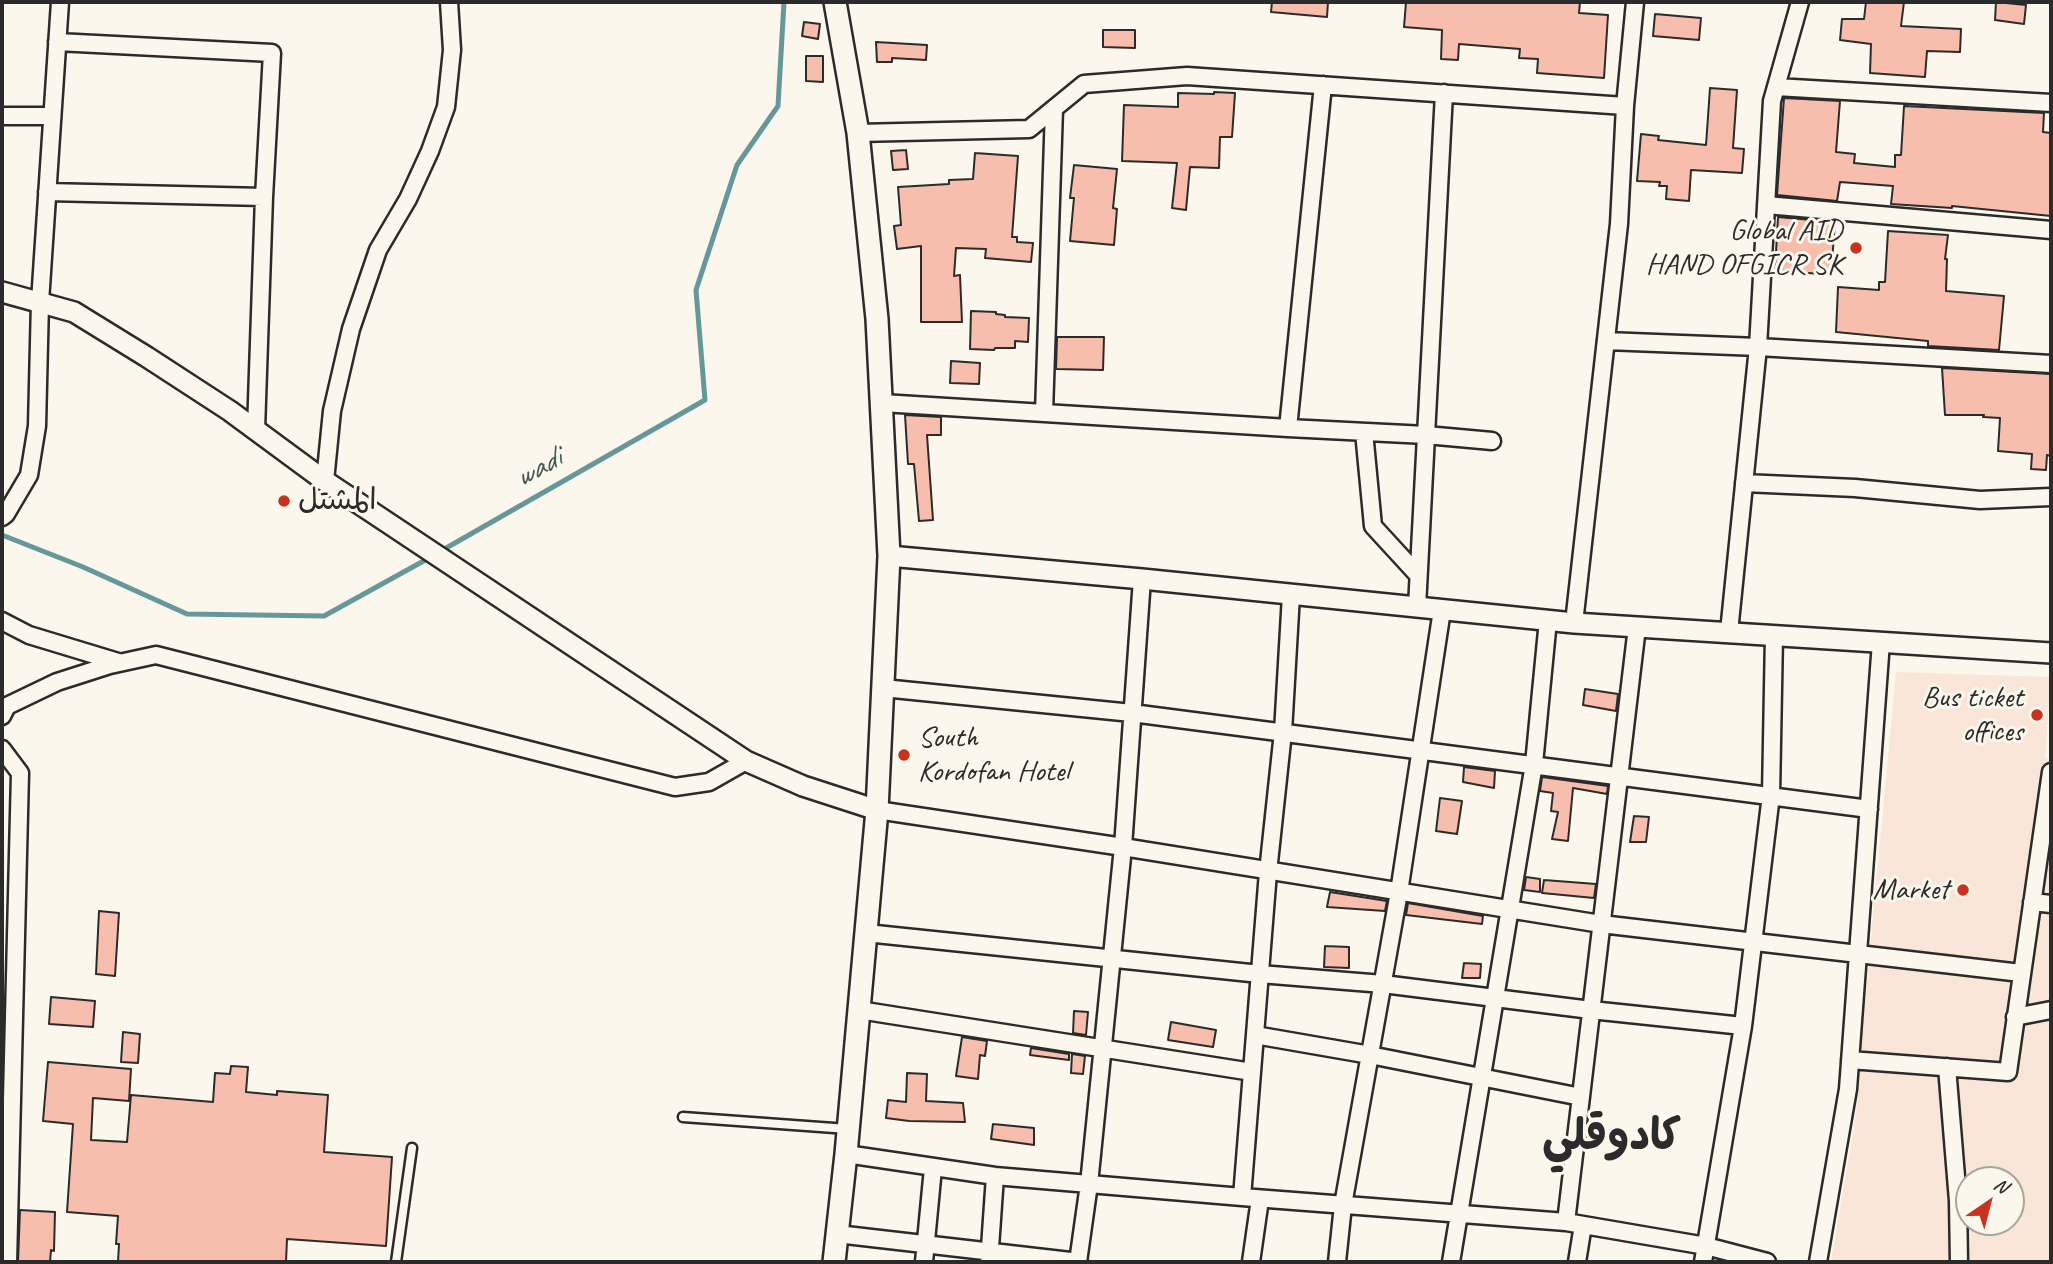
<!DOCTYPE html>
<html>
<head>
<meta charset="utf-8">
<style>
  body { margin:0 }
  #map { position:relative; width:2053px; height:1264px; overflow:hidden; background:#fbf7ec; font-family:Caveat,sans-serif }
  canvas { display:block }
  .frame { position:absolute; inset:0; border:4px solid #2b2b2b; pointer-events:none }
  .north { position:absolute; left:1955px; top:1166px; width:70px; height:70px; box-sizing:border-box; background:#fbf7ec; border:2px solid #a8a59f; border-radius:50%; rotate:35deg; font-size:19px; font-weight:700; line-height:28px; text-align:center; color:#2b2b2b }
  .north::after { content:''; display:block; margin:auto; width:24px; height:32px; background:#c8321e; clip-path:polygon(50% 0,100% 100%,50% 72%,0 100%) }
</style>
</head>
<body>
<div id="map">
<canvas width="2053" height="1264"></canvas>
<div class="frame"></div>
<div class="north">N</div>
</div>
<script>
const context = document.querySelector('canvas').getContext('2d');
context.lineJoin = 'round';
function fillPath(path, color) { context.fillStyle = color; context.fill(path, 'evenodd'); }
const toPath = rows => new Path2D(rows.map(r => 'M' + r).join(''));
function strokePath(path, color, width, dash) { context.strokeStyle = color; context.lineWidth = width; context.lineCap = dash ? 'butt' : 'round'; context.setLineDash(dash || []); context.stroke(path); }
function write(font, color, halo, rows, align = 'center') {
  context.font = font + ' Caveat,"Playpen Sans Arabic",sans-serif'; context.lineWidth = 6; context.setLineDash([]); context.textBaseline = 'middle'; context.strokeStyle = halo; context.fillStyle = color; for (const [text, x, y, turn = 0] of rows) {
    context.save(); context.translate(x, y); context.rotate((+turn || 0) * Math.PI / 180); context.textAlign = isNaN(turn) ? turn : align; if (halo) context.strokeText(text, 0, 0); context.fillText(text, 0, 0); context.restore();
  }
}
fillPath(toPath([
  [1896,672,2051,677,2045,758,2051,759,2051,1262,1831,1262,1856,1114,1863,1021],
  [1969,1180,2011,1180,2011,1222,1969,1222]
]), '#fae6d9');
strokePath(toPath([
  [2,535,83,567,187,614,324,616,429,558],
  [441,551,705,400,696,290,737,165,778,106,784,2]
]), '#66989b', 5);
const building = toPath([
  [1272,2,1328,2,1327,17,1271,12,1272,2],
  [1406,2,1580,2,1579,13,1608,15,1604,78,1537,73,1538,59,1519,58,1520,49,1459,44,1458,60,1441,59,1442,30,1404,27,1406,2],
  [1866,2,1904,2,1901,26,1961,29,1960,52,1927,51,1925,77,1870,73,1871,44,1840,40,1842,19,1864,19,1866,2],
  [1996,2,2026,5,2024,24,1995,20,1996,2],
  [1655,14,1701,18,1699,40,1653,36,1655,14],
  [804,22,820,24,818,39,802,36,804,22],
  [1103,30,1135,30,1135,48,1103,47,1103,30],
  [876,42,927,45,926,60,892,58,892,62,877,62,876,42],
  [806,56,823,56,823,82,806,81,806,56],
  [1710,88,1737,90,1733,148,1744,149,1742,173,1691,170,1689,201,1666,199,1667,186,1659,186,1660,182,1637,181,1641,134,1659,136,1658,140,1706,145,1710,88],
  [1214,92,1235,93,1232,137,1220,137,1219,168,1190,167,1186,210,1172,208,1177,163,1122,161,1124,105,1178,107,1178,93,1214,94,1214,92],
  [1784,98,1840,101,1836,152,1855,154,1854,163,1895,167,1895,155,1901,155,1904,106,2044,113,2043,132,2051,133,2051,216,1952,206,1952,208,1891,204,1893,186,1840,182,1837,201,1777,195,1784,98],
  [906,150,908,169,893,170,891,151,906,150],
  [975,153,1018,156,1012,237,1017,237,1017,242,1033,243,1031,262,985,258,986,249,956,248,954,276,960,275,962,322,921,322,921,246,897,249,894,226,901,225,898,187,949,184,949,180,973,179,975,153],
  [1074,165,1117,169,1113,208,1117,209,1114,245,1070,241,1074,198,1070,198,1074,165],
  [1778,217,1835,222,1831,275,1775,270,1778,217],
  [1888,231,1948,235,1945,259,1947,259,1946,291,2004,296,1999,350,1928,346,1928,341,1836,332,1838,287,1879,290,1879,282,1885,282,1888,231],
  [971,311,996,312,996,314,1005,315,1005,317,1029,318,1028,342,1015,341,1015,348,995,348,994,350,970,349,971,311],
  [1057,337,1104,337,1103,370,1056,369,1057,337],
  [951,361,980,363,979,384,950,383,951,361],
  [1942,368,2051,374,2051,456,2047,455,2046,470,2031,469,2032,454,1998,451,2000,418,1983,417,1984,415,1945,415,1942,368],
  [905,415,941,417,941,435,927,435,933,520,919,521,914,464,908,464,905,415],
  [1585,689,1618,694,1616,711,1583,705,1585,689],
  [1464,767,1495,771,1494,788,1463,782,1464,767],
  [1542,777,1608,786,1607,794,1573,788,1568,841,1552,839,1558,812,1551,811,1553,793,1540,791,1542,777],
  [1440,798,1462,801,1457,834,1436,831,1440,798],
  [1634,816,1649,817,1646,842,1630,842,1634,816],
  [1526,877,1540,879,1540,892,1524,890,1526,877],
  [1544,880,1596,884,1594,898,1542,893,1544,880],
  [1330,892,1387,901,1385,911,1327,907,1330,892],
  [1408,903,1483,916,1482,924,1406,915,1408,903],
  [99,911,119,913,115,976,96,974,99,911],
  [1325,946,1349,947,1349,968,1324,967,1325,946],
  [1464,963,1481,964,1480,978,1462,978,1464,963],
  [51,997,95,1001,93,1027,49,1024,51,997],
  [1074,1011,1088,1012,1086,1035,1073,1033,1074,1011],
  [1171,1022,1216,1030,1213,1047,1168,1040,1171,1022],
  [123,1032,140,1034,138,1063,121,1062,123,1032],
  [962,1037,987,1041,985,1056,980,1055,978,1079,956,1076,962,1037],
  [1031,1048,1069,1054,1069,1060,1030,1055,1031,1048],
  [1072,1054,1085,1056,1083,1074,1071,1073,1072,1054],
  [48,1062,131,1069,129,1101,93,1098,91,1140,127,1142,131,1095,213,1102,215,1073,230,1074,231,1066,248,1067,246,1092,277,1095,277,1091,328,1095,324,1152,392,1157,386,1246,287,1239,286,1262,118,1262,119,1244,116,1244,118,1216,67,1212,73,1124,43,1121,48,1062],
  [907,1073,927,1074,926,1101,963,1103,965,1122,909,1121,886,1118,888,1100,906,1102,907,1073],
  [993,1124,1034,1128,1034,1145,991,1139,993,1124],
  [20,1210,55,1212,54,1251,51,1250,50,1262,18,1262,20,1210]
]);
fillPath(building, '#f7bdad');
strokePath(building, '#2b2b2b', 2);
const service = toPath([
  [683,1117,848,1129],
  [396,1262,412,1148]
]);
const minor = toPath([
  [57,42,272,53,264,197,256,430],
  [1776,87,2051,103],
  [2,116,52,116],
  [858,133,1029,129,1084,84,1187,76,1625,106],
  [47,192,264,197],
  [1766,205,2051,230],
  [1606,341,1758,347,2051,364],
  [882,403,1288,428,1426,435,1492,441],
  [1044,413,1054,109],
  [1288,428,1323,85],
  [1364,432,1373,526,1418,575],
  [325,481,332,411,351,329,378,250,408,199,430,151,446,107,452,50,449,2],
  [1744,483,1855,488,1980,500,2051,497],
  [2,517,6,514,29,475,37,426,40,302,60,2],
  [1417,607,1444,93],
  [2,621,29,635,118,662],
  [1574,623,1619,224,1625,106,1635,2],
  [1729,632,1758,347,1772,101,1800,2],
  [883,688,1132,713,1869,809],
  [2,716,7,706,57,682,110,665,156,655,675,787,709,782,746,761],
  [2,749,20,773,8,1262],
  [877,810,1123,847,1601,924,2021,973],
  [2032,902,2051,904],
  [866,933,1260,974,1383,984,1591,1010,1743,1026],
  [859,1010,1252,1072],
  [2015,1017,2051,1010],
  [1255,1035,1370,1055,1581,1097],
  [1850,1060,2008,1072,2051,772],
  [1947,1067,1958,1201,1959,1262],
  [846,1154,995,1176,1242,1197,1566,1222,1706,1246,1767,1262],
  [1242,1197,1268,872,1283,732,1291,595],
  [1566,1222,1637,627],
  [837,1234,1079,1262],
  [924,1262,933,1168],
  [989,1262,995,1176],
  [1078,1262,1089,1184,1123,847,1142,579],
  [1251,1262,1260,1199],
  [1337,1262,1343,1205,1399,892,1442,610],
  [1451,1262,1534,764,1548,620],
  [1577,1262,1583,1225],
  [1703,1262,1743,1026,1771,795,1774,635],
  [1818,1262,1848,1089,1881,642]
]);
const tertiary = toPath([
  [2,292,74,312,147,357,230,411,325,481,746,761,803,786,877,810],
  [889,556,1142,579,1574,623,2051,653]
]);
const secondary = toPath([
  [834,1262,846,1154,877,810,889,556,877,319,858,133,835,2]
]);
strokePath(service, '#2b2b2b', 13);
strokePath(minor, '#2b2b2b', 21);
strokePath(tertiary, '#2b2b2b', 24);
strokePath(secondary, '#2b2b2b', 26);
strokePath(service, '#fbf7ec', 8);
strokePath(minor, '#fbf7ec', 16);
strokePath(tertiary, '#fbf7ec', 19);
strokePath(secondary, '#fbf7ec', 21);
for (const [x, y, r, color] of [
  [1856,248,7,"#c8321e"],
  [284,501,7,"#c8321e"],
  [2037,715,7,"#c8321e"],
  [904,755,7,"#c8321e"],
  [1963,890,7,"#c8321e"]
]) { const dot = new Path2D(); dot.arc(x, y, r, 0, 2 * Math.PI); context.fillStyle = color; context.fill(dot); strokePath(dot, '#fbf7ec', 2.5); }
write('30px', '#2b2b2b', '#fbf7ec', [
  ["Global AID",1842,231],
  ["HAND OFGICR SK",1842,265],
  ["المشتل",298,501,"left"],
  ["Bus ticket",2023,698],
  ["offices",2023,732],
  ["South",918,738,"left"],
  ["Kordofan Hotel",918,772,"left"],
  ["Market",1949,890]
], 'right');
write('italic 32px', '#44585a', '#fbf7ec', [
  ["wadi",538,469,-30]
]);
write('bold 44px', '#2b2b2b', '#fbf7ec', [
  ["كادوقلي",1612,1137]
]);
</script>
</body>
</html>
